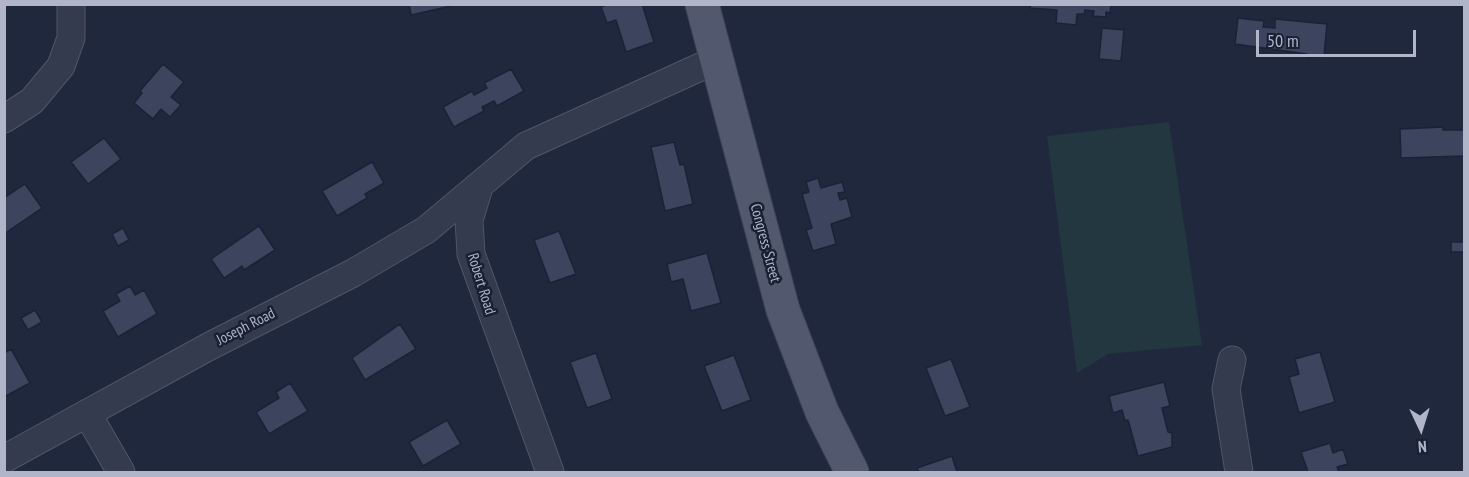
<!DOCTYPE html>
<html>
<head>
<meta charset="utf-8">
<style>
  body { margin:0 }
  #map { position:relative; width:1469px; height:477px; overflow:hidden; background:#20283e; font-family:"PT Sans Narrow",sans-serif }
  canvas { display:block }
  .frame { position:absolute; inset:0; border:6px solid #b0b5c9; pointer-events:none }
  .north { position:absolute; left:1391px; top:399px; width:60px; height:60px; -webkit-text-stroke:4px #1a2033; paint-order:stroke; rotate:176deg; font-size:16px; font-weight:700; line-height:24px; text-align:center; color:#b0b5c9 }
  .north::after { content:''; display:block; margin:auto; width:21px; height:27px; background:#b0b5c9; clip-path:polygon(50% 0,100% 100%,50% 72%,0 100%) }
  .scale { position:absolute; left:1256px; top:30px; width:160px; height:27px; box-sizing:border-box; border:3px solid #b0b5c9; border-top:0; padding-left:8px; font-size:18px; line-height:21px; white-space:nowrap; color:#b0b5c9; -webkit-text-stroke:4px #1a2033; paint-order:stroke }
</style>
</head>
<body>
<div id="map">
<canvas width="1469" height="477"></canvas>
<div class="frame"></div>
<div class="north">N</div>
<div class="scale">50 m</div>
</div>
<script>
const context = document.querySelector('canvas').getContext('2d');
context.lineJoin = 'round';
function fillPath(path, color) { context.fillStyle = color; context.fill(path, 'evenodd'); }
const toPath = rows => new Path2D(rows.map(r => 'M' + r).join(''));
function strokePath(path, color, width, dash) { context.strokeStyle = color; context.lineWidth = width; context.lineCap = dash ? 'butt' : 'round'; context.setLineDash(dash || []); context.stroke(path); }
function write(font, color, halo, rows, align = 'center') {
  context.font = font + ' "PT Sans Narrow",sans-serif'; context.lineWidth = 5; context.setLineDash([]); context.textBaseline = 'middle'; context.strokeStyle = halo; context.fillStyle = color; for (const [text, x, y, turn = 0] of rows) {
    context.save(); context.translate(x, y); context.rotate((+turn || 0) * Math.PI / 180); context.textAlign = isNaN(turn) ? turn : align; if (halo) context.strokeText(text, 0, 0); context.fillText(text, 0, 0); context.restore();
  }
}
fillPath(toPath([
  [1169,122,1202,345,1108,354,1077,373,1047,136]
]), '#22373f');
const building = toPath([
  [409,4,460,4,411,15,409,4],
  [609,4,642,4,654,42,626,52,616,20,607,23,601,7,609,4],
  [1031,4,1111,4,1110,13,1106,12,1106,17,1093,16,1094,11,1085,10,1084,14,1077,14,1076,25,1056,23,1057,10,1030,8,1031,4],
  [1238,18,1264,21,1263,27,1275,28,1275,19,1327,24,1324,56,1307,58,1307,54,1235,44,1238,18],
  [1102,28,1124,30,1121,61,1099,59,1102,28],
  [163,64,184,82,171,97,181,105,170,117,161,109,153,119,134,103,142,93,140,91,163,64],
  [511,69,524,91,497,106,494,101,482,107,484,111,454,127,443,107,472,91,474,95,487,88,484,83,511,69],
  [1443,127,1443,130,1464,130,1464,156,1401,158,1400,129,1443,127],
  [104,138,121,159,88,184,71,162,104,138],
  [674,142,680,165,684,164,693,204,665,211,651,147,674,142],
  [372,162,384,183,365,194,367,198,337,216,322,191,372,162],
  [818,178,821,188,842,182,845,192,838,193,840,200,847,198,852,217,831,224,836,244,813,251,806,230,812,228,802,194,809,192,806,182,818,178],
  [25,184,42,208,4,234,4,198,25,184],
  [259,226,275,250,244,270,242,266,224,278,211,259,259,226],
  [123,228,129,240,118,246,112,234,123,228],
  [559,231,576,274,550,283,534,240,559,231],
  [1451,242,1464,242,1464,252,1451,252,1451,242],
  [707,253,721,303,691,311,683,279,671,282,667,264,707,253],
  [130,286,135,295,144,290,157,314,118,337,103,311,120,301,116,294,130,286],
  [35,310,42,322,28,330,21,318,35,310],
  [400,324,416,349,365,380,352,358,400,324],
  [11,349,30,383,4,397,4,353,11,349],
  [1320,352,1335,402,1299,413,1289,377,1299,374,1295,359,1320,352],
  [596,353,612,399,587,408,570,362,596,353],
  [734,355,751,400,722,411,704,366,734,355],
  [951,359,970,407,945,416,926,368,951,359],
  [1164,382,1170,406,1162,408,1168,432,1172,433,1172,447,1138,456,1128,420,1125,421,1122,410,1113,413,1109,396,1164,382],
  [290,383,308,411,269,434,256,412,279,398,276,392,290,383],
  [447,420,461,444,423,466,409,442,447,420],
  [1330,443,1333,453,1343,449,1348,464,1337,467,1339,472,1308,472,1301,452,1330,443],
  [952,456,957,472,919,472,917,468,952,456]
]);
fillPath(building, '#3c445e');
strokePath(building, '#1c2235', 1.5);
const minor = toPath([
  [4,119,32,101,61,66,71,38,71,4],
  [479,187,469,220,471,254,550,472],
  [1232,360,1226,389,1239,472],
  [87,413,121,472],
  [4,459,208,347,353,273,426,230,526,146,718,59]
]);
const major = toPath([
  [702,4,783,310,822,412,852,472]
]);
strokePath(minor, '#505569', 29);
strokePath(major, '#3e4457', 35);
strokePath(minor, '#343b4e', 27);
strokePath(major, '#52596e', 33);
write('15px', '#b0b5c9', '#1a2033', [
  ["Congress Street",765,243,75],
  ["Robert Road",481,284,73],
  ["Joseph Road",246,327,-27]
]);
</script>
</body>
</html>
